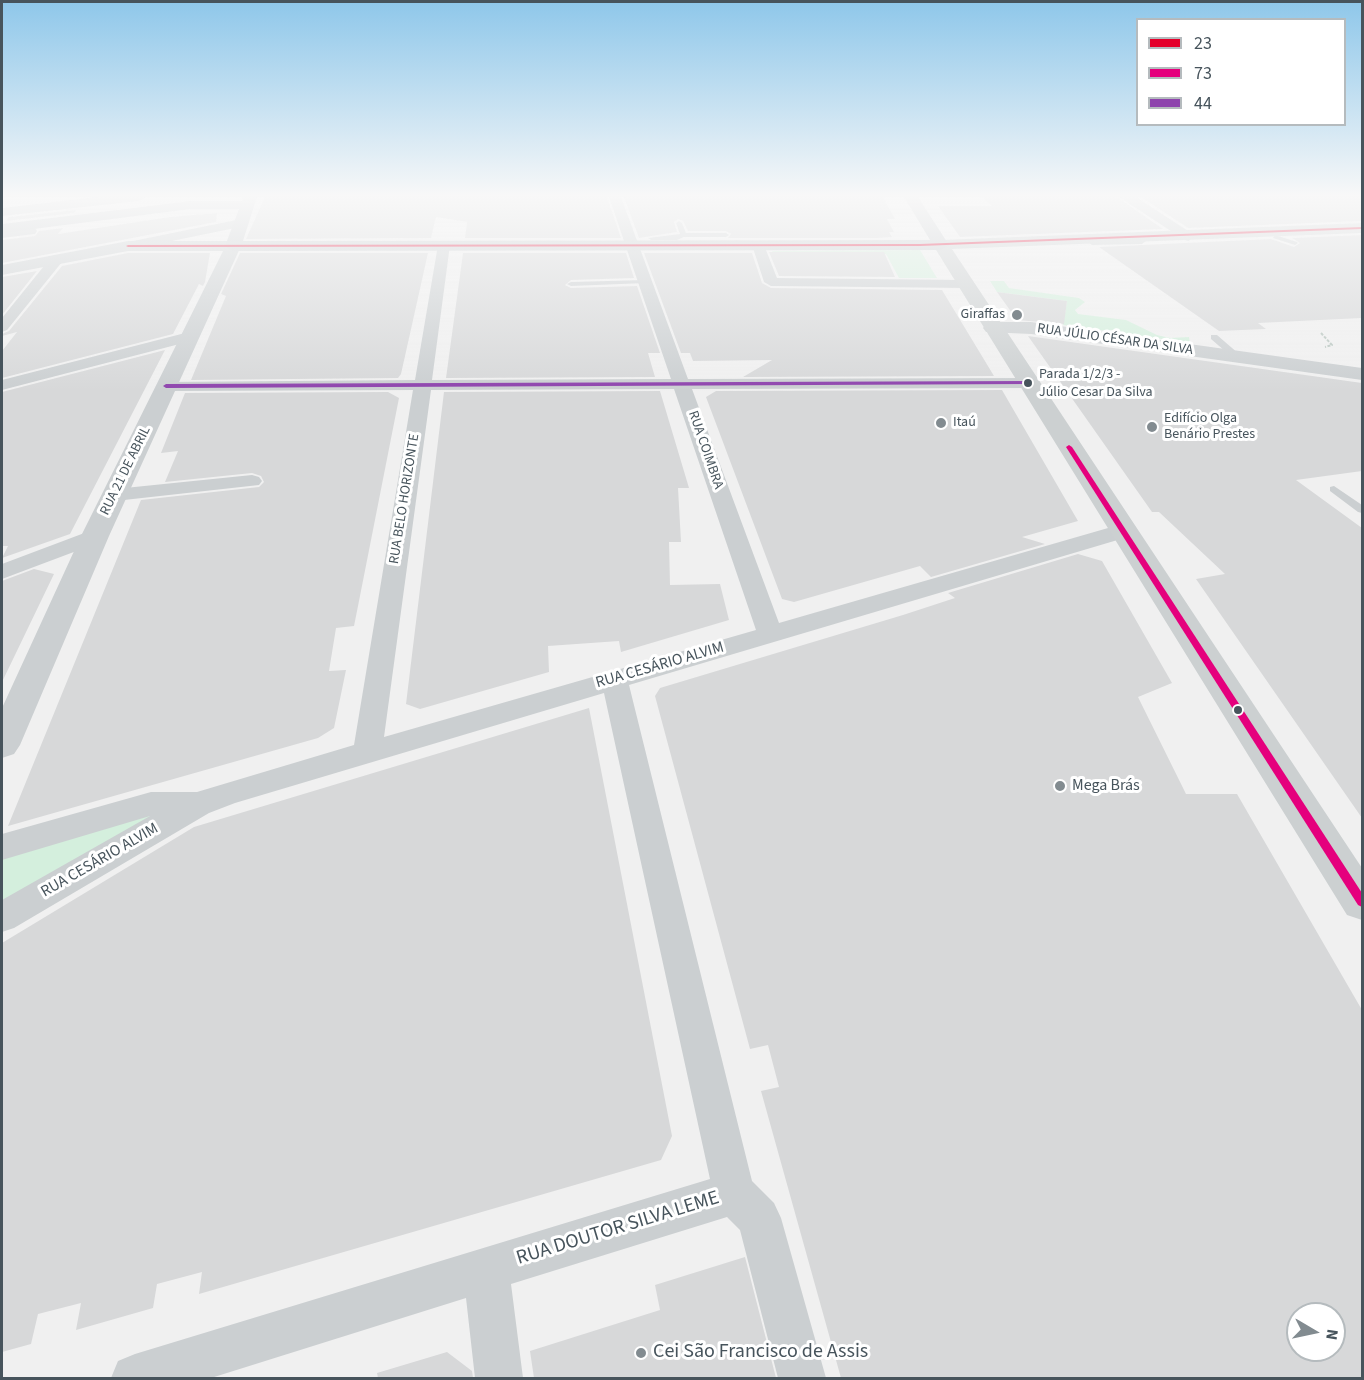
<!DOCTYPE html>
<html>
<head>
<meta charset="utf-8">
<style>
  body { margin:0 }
  #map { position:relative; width:1364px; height:1380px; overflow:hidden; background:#f0f0f0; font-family:"Source Sans 3",sans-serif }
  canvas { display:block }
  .frame { position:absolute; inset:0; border:3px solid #47545c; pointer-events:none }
  .legend { position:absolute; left:1136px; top:18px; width:210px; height:108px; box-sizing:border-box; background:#fff; border:2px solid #b5bbbe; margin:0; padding:8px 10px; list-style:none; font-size:18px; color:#47545c }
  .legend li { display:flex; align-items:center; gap:12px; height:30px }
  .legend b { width:30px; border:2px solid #b5bbbe }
  .north { position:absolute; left:1286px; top:1302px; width:60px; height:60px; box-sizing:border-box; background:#fff; border:2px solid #b5bbbe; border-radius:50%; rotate:99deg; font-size:16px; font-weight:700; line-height:24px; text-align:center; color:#47545c }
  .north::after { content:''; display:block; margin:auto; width:21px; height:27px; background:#828b90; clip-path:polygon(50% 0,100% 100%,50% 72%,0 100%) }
</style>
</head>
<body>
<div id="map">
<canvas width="1364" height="1380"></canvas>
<div class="frame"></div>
<ul class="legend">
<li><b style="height:8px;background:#e4002b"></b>23</li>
<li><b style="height:8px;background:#e5007d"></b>73</li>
<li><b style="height:8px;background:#8e44ad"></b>44</li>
</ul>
<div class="north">N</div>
</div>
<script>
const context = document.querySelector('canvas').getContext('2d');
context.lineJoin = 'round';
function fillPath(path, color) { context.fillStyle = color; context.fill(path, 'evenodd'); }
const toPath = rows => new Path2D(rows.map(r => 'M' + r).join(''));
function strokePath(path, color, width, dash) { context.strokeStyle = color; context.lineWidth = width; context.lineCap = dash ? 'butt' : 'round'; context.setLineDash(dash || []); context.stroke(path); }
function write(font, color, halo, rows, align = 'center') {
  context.font = font + ' "Source Sans 3",sans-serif'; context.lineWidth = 6; context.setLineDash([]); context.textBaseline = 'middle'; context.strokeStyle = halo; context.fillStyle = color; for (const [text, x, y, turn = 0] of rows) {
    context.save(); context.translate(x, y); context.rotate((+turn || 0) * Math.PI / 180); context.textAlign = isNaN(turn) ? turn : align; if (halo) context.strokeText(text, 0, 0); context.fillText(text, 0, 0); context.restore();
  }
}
fillPath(toPath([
  [920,250,937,278,899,278,886,254,773,253,772,251],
  [990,281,1004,281,1009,288,1079,298,1085,302,1075,310,1078,314,1126,320,1157,335,1170,338,1189,337,1190,343,1063,325,1067,301,997,292],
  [166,813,150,824,2,909,2,856,147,816]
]), '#d4efdd');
fillPath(toPath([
  [265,197,607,197,621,238,465,238,467,222,436,217,431,238,246,239],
  [624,197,883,197,895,219,887,219,894,232,889,232,892,237,877,238,728,238,731,234,726,231,688,231,683,221,678,219,674,222,677,232,639,238],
  [982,197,1117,197,1163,229,960,237,938,206,992,206],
  [1141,197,1362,197,1362,221,1188,228],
  [76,210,74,213,6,221,9,217],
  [217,213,216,222,2,263,2,240,35,236,39,231,63,228,58,234,170,217],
  [1362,235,1362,318,1258,323,1266,329,1219,331,1099,247,1271,239,1294,247,1300,243,1292,238],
  [769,252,884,252,895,277,779,276],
  [128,253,210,253,205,282,203,286,199,284,173,334,2,378,2,351,17,332,2,336,2,334,9,331,62,266],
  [240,253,428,253,401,374,398,378,191,380,226,296,221,294],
  [463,253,626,253,634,278,571,280,565,285,571,288,637,286,660,353,648,353,655,377,446,378],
  [644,253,752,253,762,283,771,288,942,290,994,376,743,377,772,360,693,361,690,353,681,353],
  [37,271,2,315,2,277],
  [997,292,1067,301,1064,324,1017,320],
  [1028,336,1362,383,1362,471,1296,480,1362,528,1362,818,1196,579,1225,574,1159,512,1152,512],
  [165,350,70,534,2,558,8,546,2,546,2,392],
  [1002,390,1078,521,1022,537,1045,544,931,577,920,566,794,602,782,599,706,397,716,391],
  [660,391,689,488,678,488,681,542,669,542,670,585,720,584,729,620,621,652,619,641,548,646,549,672,420,709,406,704,444,392],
  [388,392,399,398,358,606,354,626,336,628,329,671,346,670,334,728,318,738,8,826,141,500,259,487,264,482,261,476,252,473,165,482,178,451,161,453,185,393],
  [1078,554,1102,561,1172,683,1138,697,1186,794,1237,794,1362,1010,1362,1378,841,1378,761,1091,779,1087,768,1045,750,1049,655,696,660,688,903,615,955,598,948,593],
  [1298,1314,1334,1314,1334,1350,1298,1350],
  [34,569,54,574,2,682,2,581],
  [589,708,672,1136,661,1160,199,1294,202,1272,157,1284,153,1308,76,1330,81,1303,38,1314,31,1344,2,1352,2,943,194,827],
  [745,1257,776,1378,534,1378,530,1351,660,1310,655,1285],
  [447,1352,472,1371,473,1378,378,1378,377,1373]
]), '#d7d8d9');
strokePath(toPath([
  [1321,333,1332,345,1325,347]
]), '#b9c6c0', 2, [3, 1.5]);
fillPath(toPath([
  [679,221,682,223,686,233,726,233,729,235,726,237,684,237,677,240,651,240,648,238,680,234,676,223,679,221],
  [1148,235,1151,237,1142,244,1092,245,1089,243,1092,241,1140,240,1148,235],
  [1275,235,1297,242,1298,243,1295,245,1273,238,1275,235],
  [645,280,649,282,647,283,571,286,567,284,571,282,645,280],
  [1211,335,1217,335,1239,354,1239,358,1233,358,1211,339,1211,335],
  [1334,486,1362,505,1362,513,1358,512,1330,491,1330,487,1334,486]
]), '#cbcfd1');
fillPath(toPath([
  [609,197,621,197,688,379,1028,378,1034,379,1037,383,1034,387,1028,388,692,389,779,623,1115,526,1123,524,1131,526,1134,531,1131,536,629,685,752,1181,774,1203,781,1218,826,1378,778,1378,740,1230,727,1217,511,1284,523,1378,475,1378,466,1298,211,1378,111,1378,118,1361,135,1354,710,1179,604,693,235,803,209,813,14,928,2,932,2,900,150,816,2,860,2,834,151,792,197,792,354,745,413,390,166,391,160,390,157,386,160,382,415,380,438,245,444,241,450,245,432,380,671,379,609,197],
  [674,389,756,630,384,737,431,390,674,389],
  [241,219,245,220,245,226,128,250,122,246,128,242,241,219],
  [31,227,35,228,37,231,35,234,2,238,2,230,31,227],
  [758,241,764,245,777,278,966,280,973,284,966,288,771,286,764,282,752,245,758,241],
  [57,255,64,259,62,262,7,330,2,332,2,318,52,256,57,255],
  [189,332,195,334,197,337,195,340,2,390,2,380,189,332],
  [252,475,259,477,262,481,259,485,115,501,108,499,105,495,108,491,115,489,252,475],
  [95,529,103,531,106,536,103,541,2,579,2,564,95,529]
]), '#cbcfd1');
fillPath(toPath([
  [97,197,146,197,139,201,2,216,2,208,97,197],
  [1119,197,1136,197,1196,236,1188,241,1183,239,1119,197],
  [128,241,233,241,241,246,109,536,20,745,14,754,2,758,2,708,81,536,223,251,128,251,2,275,2,265,128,241],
  [993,322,1031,322,1362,368,1362,380,1031,334,986,332,983,328,986,324,993,322]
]), '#cbcfd1');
fillPath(toPath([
  [1362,223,1362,233,952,249,1362,868,1362,920,1347,915,933,245,941,240,1362,223]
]), '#ccd0d1');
fillPath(toPath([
  [243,197,257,197,243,241,930,240,904,197,918,197,949,245,941,250,233,251,225,246,239,209,191,209,2,233,2,224,191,201,242,201,243,197]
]), '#c7cbce');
fillPath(toPath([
  [1362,227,1362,229,920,246,128,247,126,246,128,245,920,244,1362,227]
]), '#e4002b');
fillPath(toPath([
  [1069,445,1072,447,1362,893,1362,907,1358,905,1066,447,1069,445]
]), '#e5007d');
fillPath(toPath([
  [1028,381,1030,382,1030,384,166,388,163,386,166,384,1028,381]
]), '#8e44ad');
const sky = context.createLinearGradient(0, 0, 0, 391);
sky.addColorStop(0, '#8ec7ea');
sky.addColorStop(0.5, '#f8f8f8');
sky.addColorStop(1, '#f8f8f800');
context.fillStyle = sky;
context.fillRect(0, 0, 1364, 391);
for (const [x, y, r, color] of [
  [1017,315,6,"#828b90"],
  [1028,383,5,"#47545c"],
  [941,423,6,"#828b90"],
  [1152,427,6,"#828b90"],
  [1238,710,5,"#47545c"],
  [1060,786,6,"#828b90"],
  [641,1353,6,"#828b90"]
]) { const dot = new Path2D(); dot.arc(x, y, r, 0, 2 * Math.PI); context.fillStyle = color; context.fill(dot); strokePath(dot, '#fff', 2); }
write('14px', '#47545c', '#fff', [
  ["Giraffas",1005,315,"right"],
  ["Edifício Olga",1164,419],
  ["Benário Prestes",1164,435],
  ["Itaú",953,423]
], 'left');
write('14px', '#47545c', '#fff', [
  ["RUA JÚLIO CÉSAR DA SILVA",1115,340,8],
  ["RUA COIMBRA",705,450,71],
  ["RUA 21 DE ABRIL",126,471,-64],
  ["RUA BELO HORIZONTE",405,499,-81]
]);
write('14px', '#47545c', '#fff', [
  ["Parada 1/2/3 -",1039,375],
  ["Júlio Cesar Da Silva",1039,393]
], 'left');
write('16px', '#47545c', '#fff', [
  ["RUA CESÁRIO ALVIM",660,666,-16],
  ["RUA CESÁRIO ALVIM",100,861,-30]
]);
write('16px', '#47545c', '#fff', [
  ["Mega Brás",1072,786]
], 'left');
write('20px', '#47545c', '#fff', [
  ["RUA DOUTOR SILVA LEME",618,1229,-17]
]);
write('20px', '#47545c', '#fff', [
  ["Cei São Francisco de Assis",653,1353]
], 'left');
</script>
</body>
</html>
